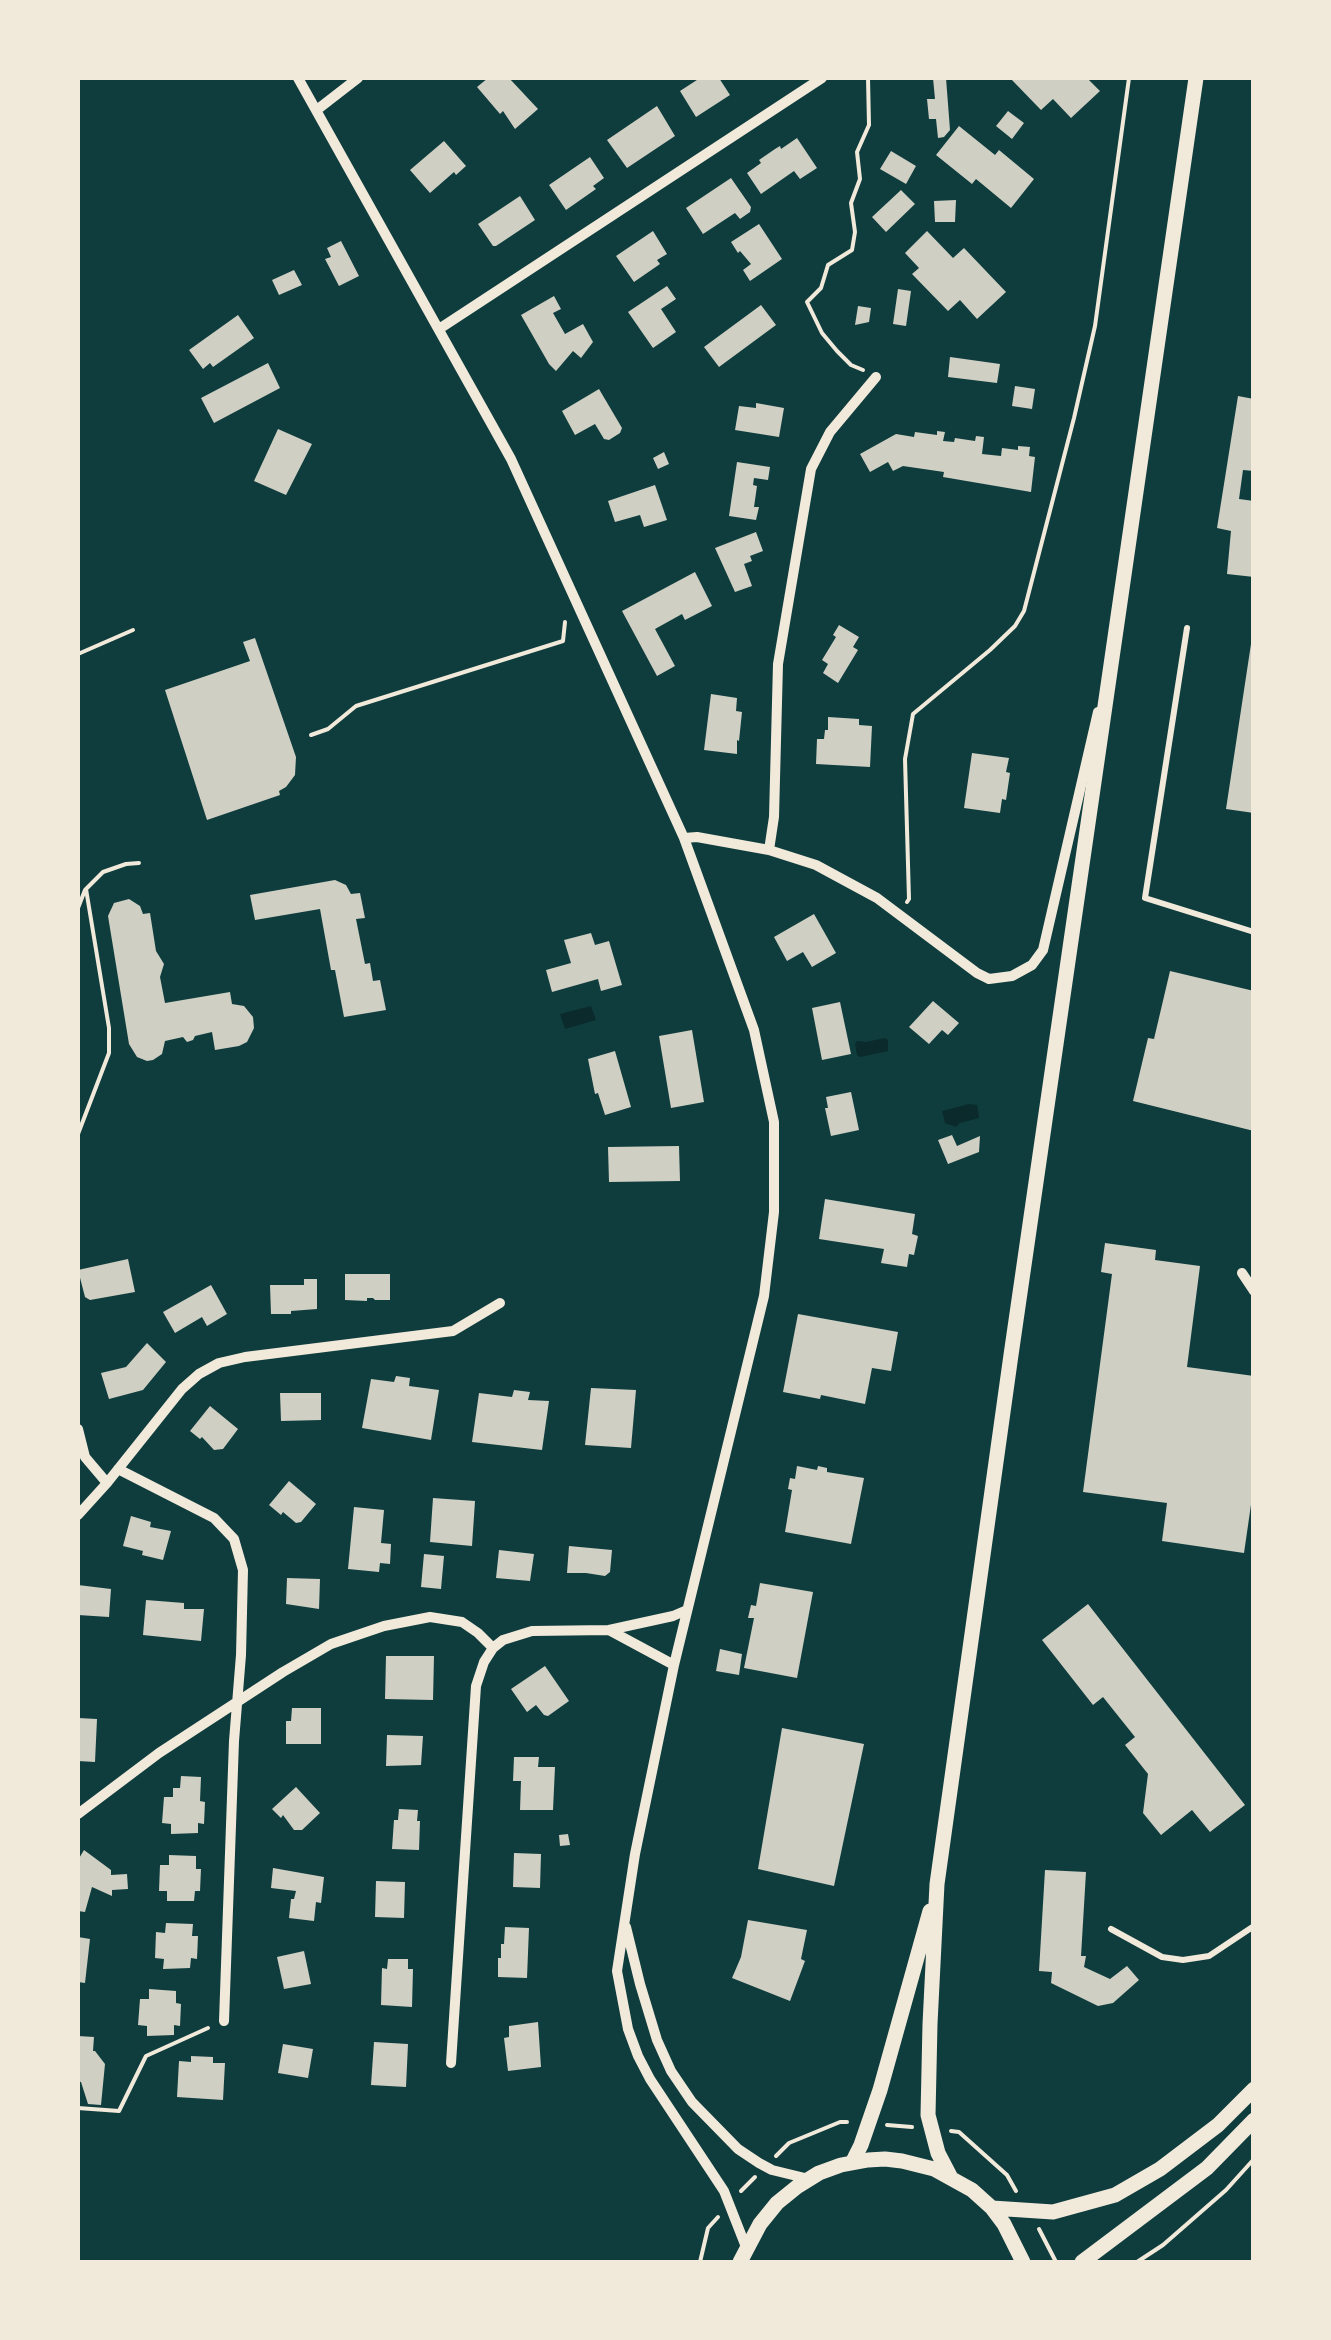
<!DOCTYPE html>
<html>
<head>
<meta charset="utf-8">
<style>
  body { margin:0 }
  #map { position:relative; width:1331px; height:2340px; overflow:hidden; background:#0f3d3e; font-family:"Asap Condensed",sans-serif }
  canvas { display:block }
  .frame { position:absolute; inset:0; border:80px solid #f1e9da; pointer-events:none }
</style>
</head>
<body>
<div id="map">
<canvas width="1331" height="2340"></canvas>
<div class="frame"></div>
</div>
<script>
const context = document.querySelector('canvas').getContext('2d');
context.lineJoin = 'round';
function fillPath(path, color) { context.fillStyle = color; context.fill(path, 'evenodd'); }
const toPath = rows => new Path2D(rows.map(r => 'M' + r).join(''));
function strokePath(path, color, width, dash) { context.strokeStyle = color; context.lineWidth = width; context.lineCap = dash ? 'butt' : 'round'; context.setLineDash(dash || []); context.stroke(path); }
fillPath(toPath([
  [591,1006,596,1020,565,1029,560,1014],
  [885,1038,888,1040,888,1051,860,1057,857,1055,855,1044,857,1041,866,1042],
  [969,1104,977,1105,979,1118,960,1123,956,1127,945,1123,942,1111]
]), '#0a2a2b');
fillPath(toPath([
  [488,78,509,78,538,109,515,129,503,111,500,114,477,87],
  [700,78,719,78,730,95,696,117,680,91],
  [933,78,946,78,950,130,944,137,938,138,936,119,929,119,927,99,935,99],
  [1010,78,1087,78,1100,91,1071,118,1053,99,1041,110],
  [657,106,675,136,627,168,607,140],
  [1008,111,1024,123,1012,139,996,126],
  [959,126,995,155,999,150,1034,179,1011,208,976,179,972,184,936,155],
  [797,138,817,168,800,179,794,171,761,194,747,173,761,163,759,160,775,149,780,146,781,149],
  [444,141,466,166,456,175,454,172,430,193,410,170],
  [891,151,916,166,906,184,880,169],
  [590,157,604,178,593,186,596,189,566,210,549,185],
  [731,178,751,207,750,212,740,219,735,213,703,234,686,208],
  [901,190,915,204,886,232,872,217],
  [520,196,535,220,496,246,493,246,478,224],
  [956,200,955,222,935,222,934,201],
  [759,224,782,259,750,281,743,270,751,264,740,251,738,253,731,242],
  [653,231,667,254,657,260,660,264,634,282,616,256],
  [927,231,953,258,964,248,1006,292,977,319,960,300,948,311,912,274,919,268,905,253],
  [341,241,359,276,339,286,325,259,331,257,327,248],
  [294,270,302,285,279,295,272,280],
  [667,286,676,299,661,309,676,332,653,348,628,312],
  [898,289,911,291,906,326,893,324],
  [554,296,561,309,553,313,565,334,583,324,593,342,581,358,573,351,556,371,549,364,521,315],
  [761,305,776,325,719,367,704,347],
  [858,306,871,308,869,322,855,325],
  [238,315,254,338,213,367,210,363,203,369,189,350],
  [950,357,1000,364,997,383,948,377],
  [268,363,280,388,214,423,201,398],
  [1015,386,1035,389,1032,409,1012,406],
  [599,389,622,428,620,433,609,440,604,439,595,424,575,435,562,411],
  [1238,396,1254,399,1254,471,1243,470,1239,499,1254,501,1254,577,1227,574,1231,531,1217,528],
  [756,403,784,408,779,437,735,430,739,406,756,408],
  [278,429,312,444,286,495,254,481],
  [937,431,945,432,943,441,954,442,955,438,975,441,976,436,984,437,982,454,1001,456,1002,448,1018,450,1018,446,1030,447,1029,456,1035,457,1031,492,943,477,944,472,903,466,893,471,888,462,870,472,860,454,896,434,914,437,915,432,937,435],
  [664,452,669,464,658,469,653,458],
  [737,462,770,467,768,480,754,478,753,485,757,486,754,507,759,507,756,520,729,516],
  [655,485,667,520,644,527,640,515,615,522,608,501],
  [756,532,763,551,750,556,752,561,744,564,752,586,735,592,715,548],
  [695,572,712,606,685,620,682,614,655,629,675,666,657,676,622,611],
  [839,625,859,637,853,647,858,650,838,683,823,673,828,664,822,660,836,637,833,635],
  [255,638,296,757,295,775,286,787,279,791,280,795,207,820,165,690,250,661,243,642],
  [1251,644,1254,644,1254,813,1226,809],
  [711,694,737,698,736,711,742,712,739,741,737,740,737,754,704,750],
  [828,717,859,719,859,725,872,726,870,767,816,764,817,739,824,739,825,730,828,730],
  [972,753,1009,758,1006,772,1010,773,1006,800,1002,799,1000,813,964,808],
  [335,880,346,885,351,894,360,893,365,918,356,919,365,964,370,963,373,981,380,980,386,1010,344,1017,335,970,331,970,320,909,255,920,250,895],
  [129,899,140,906,143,914,150,913,156,951,164,964,160,977,165,1003,230,992,232,1004,244,1006,253,1017,254,1028,247,1042,239,1046,215,1050,212,1032,195,1036,193,1040,187,1042,183,1037,165,1041,162,1054,153,1060,147,1061,137,1057,129,1044,108,916,114,903],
  [814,914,836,953,812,967,803,952,787,961,774,937],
  [591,933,595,945,609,941,622,985,601,991,598,979,552,992,546,970,571,963,564,940],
  [1170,971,1254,991,1254,1131,1133,1101,1148,1038,1154,1039],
  [933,1001,959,1023,948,1035,942,1030,929,1044,909,1027],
  [840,1002,851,1054,822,1060,812,1008],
  [692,1030,704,1102,671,1108,659,1036],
  [615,1051,631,1107,605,1115,598,1093,595,1094,588,1059],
  [851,1092,859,1130,831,1136,825,1108,828,1108,826,1097],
  [952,1135,957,1146,980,1136,979,1152,948,1164,938,1140],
  [679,1146,680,1181,609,1182,608,1147],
  [825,1199,915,1214,912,1234,918,1236,914,1255,909,1254,907,1267,881,1263,884,1249,819,1239],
  [1105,1243,1156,1250,1155,1260,1200,1266,1187,1367,1254,1376,1254,1484,1244,1553,1162,1541,1167,1503,1083,1492,1112,1274,1101,1272],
  [128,1259,135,1292,90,1300,85,1297,78,1270],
  [345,1274,390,1274,390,1300,375,1300,373,1298,367,1298,367,1301,345,1300],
  [304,1279,317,1279,317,1309,291,1311,291,1314,271,1314,270,1285,304,1285],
  [211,1285,227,1314,207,1326,202,1317,175,1333,163,1312],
  [798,1314,898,1332,891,1371,872,1368,865,1404,821,1395,820,1399,783,1392],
  [147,1343,166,1362,143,1390,109,1399,101,1373,126,1367],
  [396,1376,410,1378,409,1386,439,1390,431,1440,362,1428,371,1379,394,1382],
  [591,1388,636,1390,631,1448,585,1445],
  [514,1390,530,1392,528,1400,549,1401,542,1450,472,1442,479,1393,512,1397],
  [280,1393,321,1393,321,1420,281,1421],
  [210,1406,238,1429,223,1449,214,1450,202,1437,200,1439,190,1431],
  [797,1466,817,1470,818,1466,827,1468,827,1472,864,1478,851,1544,785,1532,792,1490,788,1489,790,1478,795,1479],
  [289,1481,316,1504,301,1522,296,1523,283,1512,281,1515,269,1505],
  [433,1498,475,1501,472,1546,430,1542],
  [354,1507,384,1510,381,1543,391,1544,390,1564,380,1563,379,1572,348,1569],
  [131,1516,151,1522,150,1527,171,1531,163,1560,142,1555,143,1551,123,1546],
  [569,1546,612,1550,610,1572,605,1576,586,1573,567,1573],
  [499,1550,534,1554,530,1581,496,1578],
  [424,1554,444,1556,441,1589,421,1587],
  [287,1578,320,1579,319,1609,286,1604],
  [760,1583,813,1592,797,1678,744,1668,754,1618,748,1618,751,1605,756,1606],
  [78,1585,111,1589,109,1617,78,1615],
  [146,1600,184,1603,184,1609,204,1609,201,1641,143,1635],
  [1088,1604,1245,1805,1210,1832,1192,1810,1161,1835,1143,1813,1148,1774,1125,1745,1135,1737,1103,1697,1093,1705,1042,1640],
  [720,1649,742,1654,739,1675,716,1671],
  [386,1656,434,1656,433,1700,385,1699],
  [545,1666,569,1701,548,1716,544,1715,536,1705,527,1712,511,1689],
  [292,1708,321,1708,321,1744,286,1744,286,1721,291,1721],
  [78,1718,97,1719,95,1762,78,1761],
  [782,1728,864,1744,834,1886,758,1869],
  [387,1735,423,1736,421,1765,386,1766],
  [514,1757,539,1757,538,1767,555,1767,553,1810,520,1810,521,1781,513,1781],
  [181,1776,201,1777,200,1801,205,1802,204,1824,198,1823,198,1833,171,1834,171,1824,162,1823,164,1797,173,1797,173,1788,180,1788],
  [296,1787,320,1813,302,1830,294,1830,283,1815,281,1818,272,1809],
  [399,1809,418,1810,417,1821,420,1821,419,1850,392,1849,394,1820,398,1820],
  [568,1834,570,1845,560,1846,559,1835],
  [84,1850,111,1870,111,1875,127,1874,128,1889,112,1890,112,1896,92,1887,85,1912,78,1911,78,1860],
  [514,1853,541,1854,540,1888,513,1887],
  [169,1855,196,1856,196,1869,201,1869,200,1891,195,1891,194,1901,167,1901,167,1891,159,1891,160,1865,169,1865],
  [273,1868,324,1877,321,1903,316,1902,314,1921,289,1918,291,1899,294,1899,296,1891,271,1888],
  [1045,1870,1086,1872,1081,1956,1086,1956,1084,1967,1110,1979,1127,1966,1139,1980,1113,2003,1098,2006,1051,1983,1052,1972,1039,1971],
  [376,1881,405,1882,404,1918,375,1917],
  [748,1920,807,1930,801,1959,805,1961,790,2001,732,1978,741,1957],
  [166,1923,193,1924,192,1936,198,1936,197,1959,191,1958,190,1968,163,1969,164,1959,155,1958,156,1932,165,1933],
  [505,1927,529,1928,527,1978,498,1977,498,1958,501,1958,501,1944,504,1944],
  [78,1937,90,1939,85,1983,78,1982],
  [304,1951,311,1984,284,1989,277,1957],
  [388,1959,408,1959,408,1969,413,1969,412,2007,381,2005,382,1968,387,1969],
  [149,1989,176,1991,176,2003,181,2004,180,2026,174,2025,174,2035,147,2036,147,2026,138,2025,140,1999,149,1999],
  [538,2022,541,2067,508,2071,504,2038,509,2037,509,2026],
  [78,2036,94,2037,93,2051,95,2051,105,2064,101,2105,88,2104,81,2082,78,2081],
  [374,2042,408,2044,406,2087,371,2085],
  [283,2044,313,2049,308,2078,278,2073],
  [191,2056,213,2057,213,2063,225,2063,223,2100,177,2097,179,2061,191,2062]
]), '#cfcfc3');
strokePath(toPath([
  [863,370,851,365,837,351,822,333,807,302,821,288,828,265,852,250,855,232,851,203,860,179,857,152,869,125,868,78],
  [78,654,133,630],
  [311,735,328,729,356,706,563,641,565,622],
  [907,902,909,899,905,759,913,714,990,650,1015,626,1024,611,1074,418,1095,326,1129,78],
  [78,908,85,890],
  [78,1134,109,1053,109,1028,86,889,103,872,126,864,139,863],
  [78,2108,119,2111,146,2056,208,2028],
  [887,2125,912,2127],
  [951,2131,959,2132,1007,2175,1016,2191],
  [776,2156,789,2143,840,2122,847,2122],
  [741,2191,755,2177],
  [1039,2229,1056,2262],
  [700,2262,708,2228,718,2217],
  [1137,2262,1163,2245,1226,2190,1254,2159]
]), '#f1e9da', 4);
strokePath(toPath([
  [1187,628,1145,898,1254,932],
  [1111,1929,1162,1957,1183,1960,1209,1956,1254,1926]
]), '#f1e9da', 6);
strokePath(toPath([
  [298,78,511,459,684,838,754,1030,774,1122,774,1212,764,1296,674,1665,635,1854,617,1971,628,2029,638,2056,650,2079,724,2191,746,2247],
  [318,109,358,78],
  [439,329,822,78],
  [684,838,697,837,769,850,816,865,877,898,977,973,989,979,1012,976,1032,965,1043,950,1098,712],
  [769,850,774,817,778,664,811,469,830,432,876,377],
  [1242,1273,1254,1291],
  [78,1429,85,1457,107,1483],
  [118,1469,214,1518,234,1539,243,1570,241,1655,234,1741,224,2021],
  [78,1515,107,1483,182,1389,199,1374,219,1363,245,1357,453,1331,500,1303],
  [674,1665,609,1630,673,1616,687,1610],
  [78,1814,159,1753,283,1672,331,1644,384,1626,430,1617,462,1622,478,1633,493,1648,503,1640,532,1631,609,1630],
  [626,1927,640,1984,657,2040,671,2071,692,2102,738,2149,759,2163,772,2170,809,2179],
  [451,2063,476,1686,484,1662,493,1648]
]), '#f1e9da', 10);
strokePath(toPath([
  [852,2163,861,2145,880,2090,930,1911],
  [950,2176,938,2153,928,2115,930,2024,937,1884,1011,1355,1196,78],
  [992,2208,1053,2212,1115,2195,1160,2169,1218,2125,1254,2089],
  [740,2262,760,2224,777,2203,798,2186,819,2173,841,2165,868,2160,885,2159,902,2161,934,2169,972,2190,992,2208,1004,2224,1023,2262],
  [1082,2262,1207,2168,1254,2120]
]), '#f1e9da', 15);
</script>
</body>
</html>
